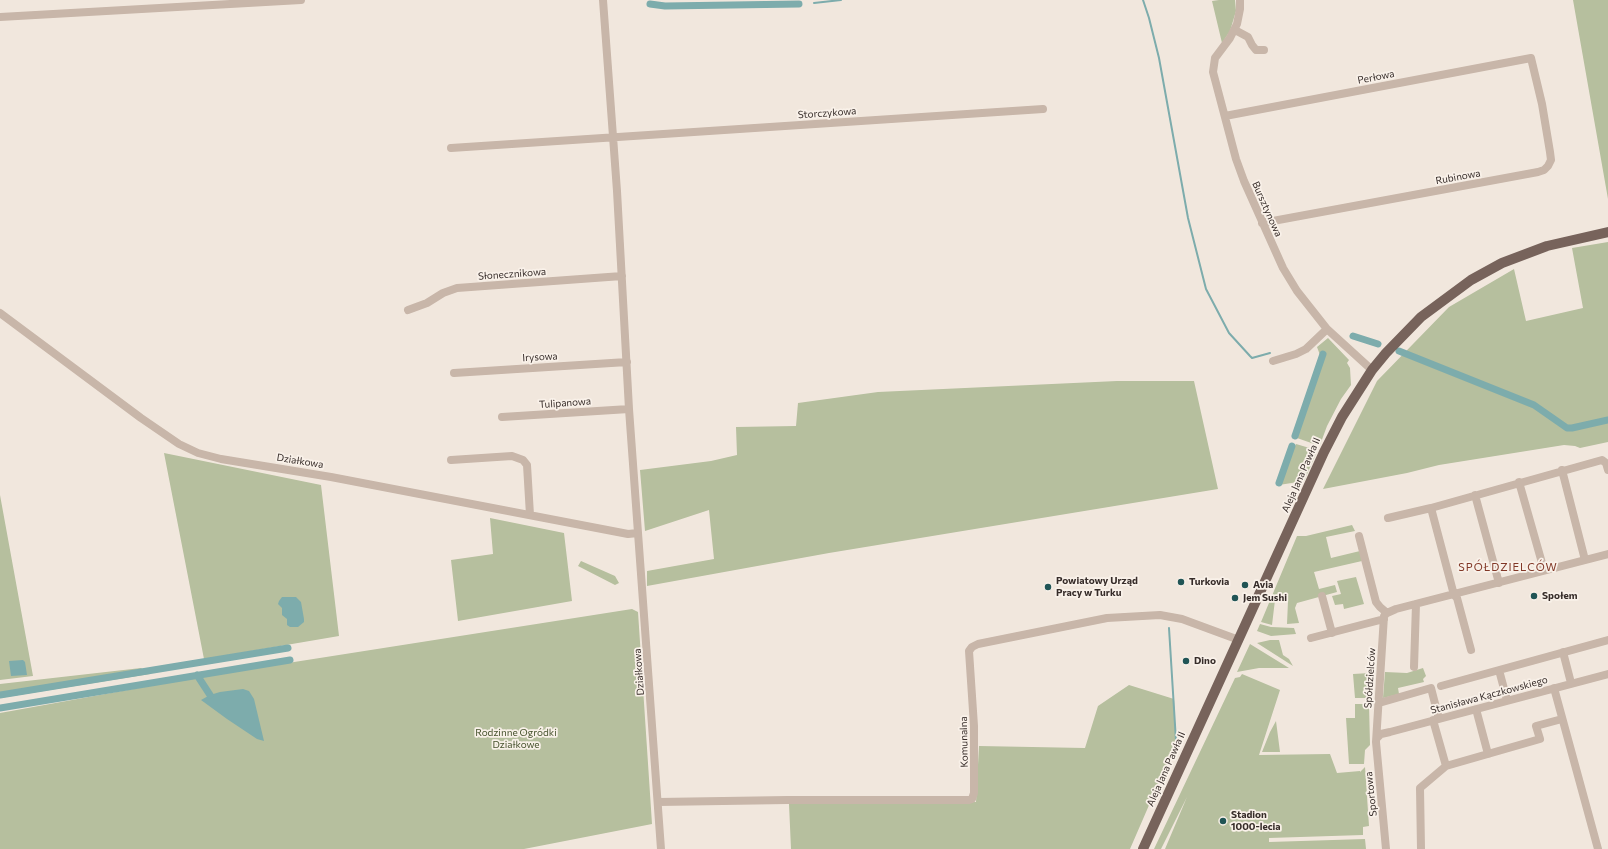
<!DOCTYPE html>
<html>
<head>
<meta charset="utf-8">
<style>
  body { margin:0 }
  canvas { display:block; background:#f1e7dd }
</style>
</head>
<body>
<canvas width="1608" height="849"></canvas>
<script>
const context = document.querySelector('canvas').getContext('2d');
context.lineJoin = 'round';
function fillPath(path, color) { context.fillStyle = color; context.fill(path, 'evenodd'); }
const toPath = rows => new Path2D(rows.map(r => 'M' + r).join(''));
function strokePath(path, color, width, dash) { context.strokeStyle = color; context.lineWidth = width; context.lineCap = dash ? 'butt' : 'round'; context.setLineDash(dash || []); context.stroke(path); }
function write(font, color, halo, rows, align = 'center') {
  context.font = font + ' Commissioner,sans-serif'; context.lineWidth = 3.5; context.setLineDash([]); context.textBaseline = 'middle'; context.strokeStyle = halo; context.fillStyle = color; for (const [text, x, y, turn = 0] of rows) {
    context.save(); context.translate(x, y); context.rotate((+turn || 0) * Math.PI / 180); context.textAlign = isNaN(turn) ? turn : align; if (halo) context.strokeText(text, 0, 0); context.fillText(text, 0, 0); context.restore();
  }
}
fillPath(toPath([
  [1219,0,1235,0,1236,11,1230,31,1222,43,1212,1],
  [1573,0,1608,0,1608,199],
  [1608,242,1608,442,1580,448,1575,446,1564,445,1439,465,1407,473,1323,489,1377,381,1449,307,1514,269,1526,321,1583,308,1572,248],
  [1328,338,1349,360,1347,363,1350,368,1351,385,1341,399,1327,426,1320,445,1317,445,1297,438,1320,361,1320,355,1317,347],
  [1117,381,1194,381,1218,489,829,553,647,586,647,571,714,559,709,510,645,531,640,470,711,461,737,455,736,427,796,426,798,403,878,392],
  [1296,444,1313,449,1316,452,1315,456,1304,481,1279,485],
  [164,453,321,485,339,636,204,659],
  [0,495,33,676,0,680],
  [490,518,564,533,572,601,458,621,451,560,493,554],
  [1352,525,1355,531,1326,537,1331,558,1360,551,1362,561,1314,572,1319,589,1335,585,1337,592,1297,603,1295,608,1299,623,1287,624,1288,601,1275,600,1272,625,1261,622,1297,536,1306,536],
  [581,561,615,576,619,583,615,585,578,566],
  [1356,577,1364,604,1344,609,1343,604,1335,605,1332,596,1341,594,1337,581],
  [632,609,638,612,652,824,524,849,0,849,0,713,205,676],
  [1260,624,1271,627,1294,628,1296,634,1271,636,1257,631],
  [1270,640,1279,640,1283,655,1289,659,1293,666,1257,643],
  [1250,644,1289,668,1259,668,1237,672],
  [141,668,150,674,0,698,0,684],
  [1423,668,1426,676,1423,679,1424,682,1398,688,1399,694,1383,698,1385,672,1407,673],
  [1370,673,1368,698,1355,698,1353,674],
  [1242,674,1280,690,1259,755,1330,754,1337,773,1360,771,1360,772,1365,767,1369,826,1363,827,1363,835,1269,838,1269,842,1365,839,1366,849,1165,849,1187,797,1161,849,1154,849,1235,678,1240,677],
  [1129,685,1174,699,1176,743,1130,849,791,849,789,804,976,802,979,746,1085,748,1098,706],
  [1355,704,1369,704,1370,745,1365,750,1364,764,1349,764,1346,718,1355,718],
  [1276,721,1280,752,1262,752,1270,732]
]), '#b6bf9e');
fillPath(toPath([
  [282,597,296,597,301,602,304,619,304,622,298,627,290,627,287,625,287,619,282,615,282,608,278,604,279,601],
  [23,660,25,662,27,675,11,676,9,661],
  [243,689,249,691,254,699,264,741,257,739,227,719,201,700,210,695,220,692]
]), '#7dacac');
strokePath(toPath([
  [1143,0,1149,18,1159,58,1188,218,1206,289,1229,333,1250,356,1252,358,1270,353],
  [814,3,841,0],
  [1169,628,1176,741]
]), '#7dacac', 2);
strokePath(toPath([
  [650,4,665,6,799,4],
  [1353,336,1378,344],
  [1399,351,1534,405,1567,428,1572,428,1608,420],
  [1295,436,1323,354],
  [1279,483,1292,446],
  [197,675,210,695],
  [0,695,288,648],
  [0,708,290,660]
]), '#7dacac', 7);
strokePath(toPath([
  [603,0,617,191,629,409,661,849],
  [1240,0,1240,9,1237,24,1230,38,1215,58,1213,72,1236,159,1244,181,1283,268,1297,291,1327,329,1372,370],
  [0,17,301,0],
  [1235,30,1248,37,1252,45,1256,50,1264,50],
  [1225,116,1531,58,1542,104,1550,152,1551,160,1548,166,1544,170,1538,172,1262,223],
  [451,148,1043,109],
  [408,310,427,303,443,293,457,288,622,276],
  [0,313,141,418,179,444,198,453,221,459,331,477,628,534,638,533],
  [1273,361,1296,354,1306,349,1327,329],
  [454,373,627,362],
  [502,417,629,409],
  [451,460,512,456,523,460,527,465,530,515],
  [1562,470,1585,560],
  [1519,482,1544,570],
  [1475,495,1499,583],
  [1431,508,1454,595,1457,598,1471,650],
  [1388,518,1431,508,1602,460,1606,463,1608,470],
  [1359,536,1376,602,1380,607,1387,613],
  [1322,596,1332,633],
  [1311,638,1384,619],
  [1563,652,1571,683],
  [1414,667,1416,604],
  [1499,670,1507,700],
  [1441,686,1608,640],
  [1554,688,1598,849],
  [1379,703,1431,688,1439,719],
  [1476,709,1488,754],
  [1377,738,1381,734,1390,732,1608,674],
  [1446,766,1540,739,1536,726,1562,719],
  [658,802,788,800,969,800,972,799,974,793,974,726,969,651,972,647,978,644,1107,618,1160,615,1182,619,1239,640],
  [1386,849,1376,742,1384,616,1387,613,1396,609,1608,554],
  [1421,849,1420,788,1446,766,1433,720]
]), '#c8b6a9', 8);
strokePath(toPath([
  [1143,849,1324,452,1342,417,1372,370,1386,353,1421,317,1471,280,1502,263,1547,246,1608,232]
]), '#77635b', 10);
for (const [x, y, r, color] of [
  [1181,582,4,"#205455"],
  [1245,585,4,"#205455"],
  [1048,587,4,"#205455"],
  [1534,596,4,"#205455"],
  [1235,598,4,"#205455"],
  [1186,661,4,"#205455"],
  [1223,821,4,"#205455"]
]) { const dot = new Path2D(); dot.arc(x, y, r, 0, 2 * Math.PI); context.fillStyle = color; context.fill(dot); strokePath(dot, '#f9f1e9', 1.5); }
write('10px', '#362c29', '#f9f1e9', [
  ["Perłowa",1376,77,-11],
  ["Storczykowa",827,113,-4],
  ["Rubinowa",1458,177,-10],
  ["Bursztynowa",1267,209,66],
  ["Słonecznikowa",512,274,-4],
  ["Irysowa",540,357,-3],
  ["Tulipanowa",565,403,-4],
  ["Działkowa",300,461,9],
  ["Aleja Jana Pawła II",1301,475,-66],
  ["Działkowa",639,672,-94],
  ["Spółdzielców",1370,678,-86],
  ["Stanisława Kączkowskiego",1489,695,-15],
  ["Komunalna",964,742,-91],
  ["Aleja Jana Pawła II",1166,769,-66],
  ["Sportowa",1371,794,-96]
]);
write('bold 10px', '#362c29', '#f9f1e9', [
  ["Powiatowy Urząd",1056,581],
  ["Pracy w Turku",1056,593],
  ["Turkovia",1189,582],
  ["Avia",1253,585],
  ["Społem",1542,596],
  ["Jem Sushi",1243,598],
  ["Dino",1194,661],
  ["Stadion",1231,815],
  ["1000-lecia",1231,827]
], 'left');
write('10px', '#47532e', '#f9f1e9', [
  ["Rodzinne Ogródki",516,733],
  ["Działkowe",516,745]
]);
context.letterSpacing = '1px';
write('11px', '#813726', '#f9f1e9', [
  ["SPÓŁDZIELCÓW",1508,567]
]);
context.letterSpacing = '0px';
</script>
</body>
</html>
